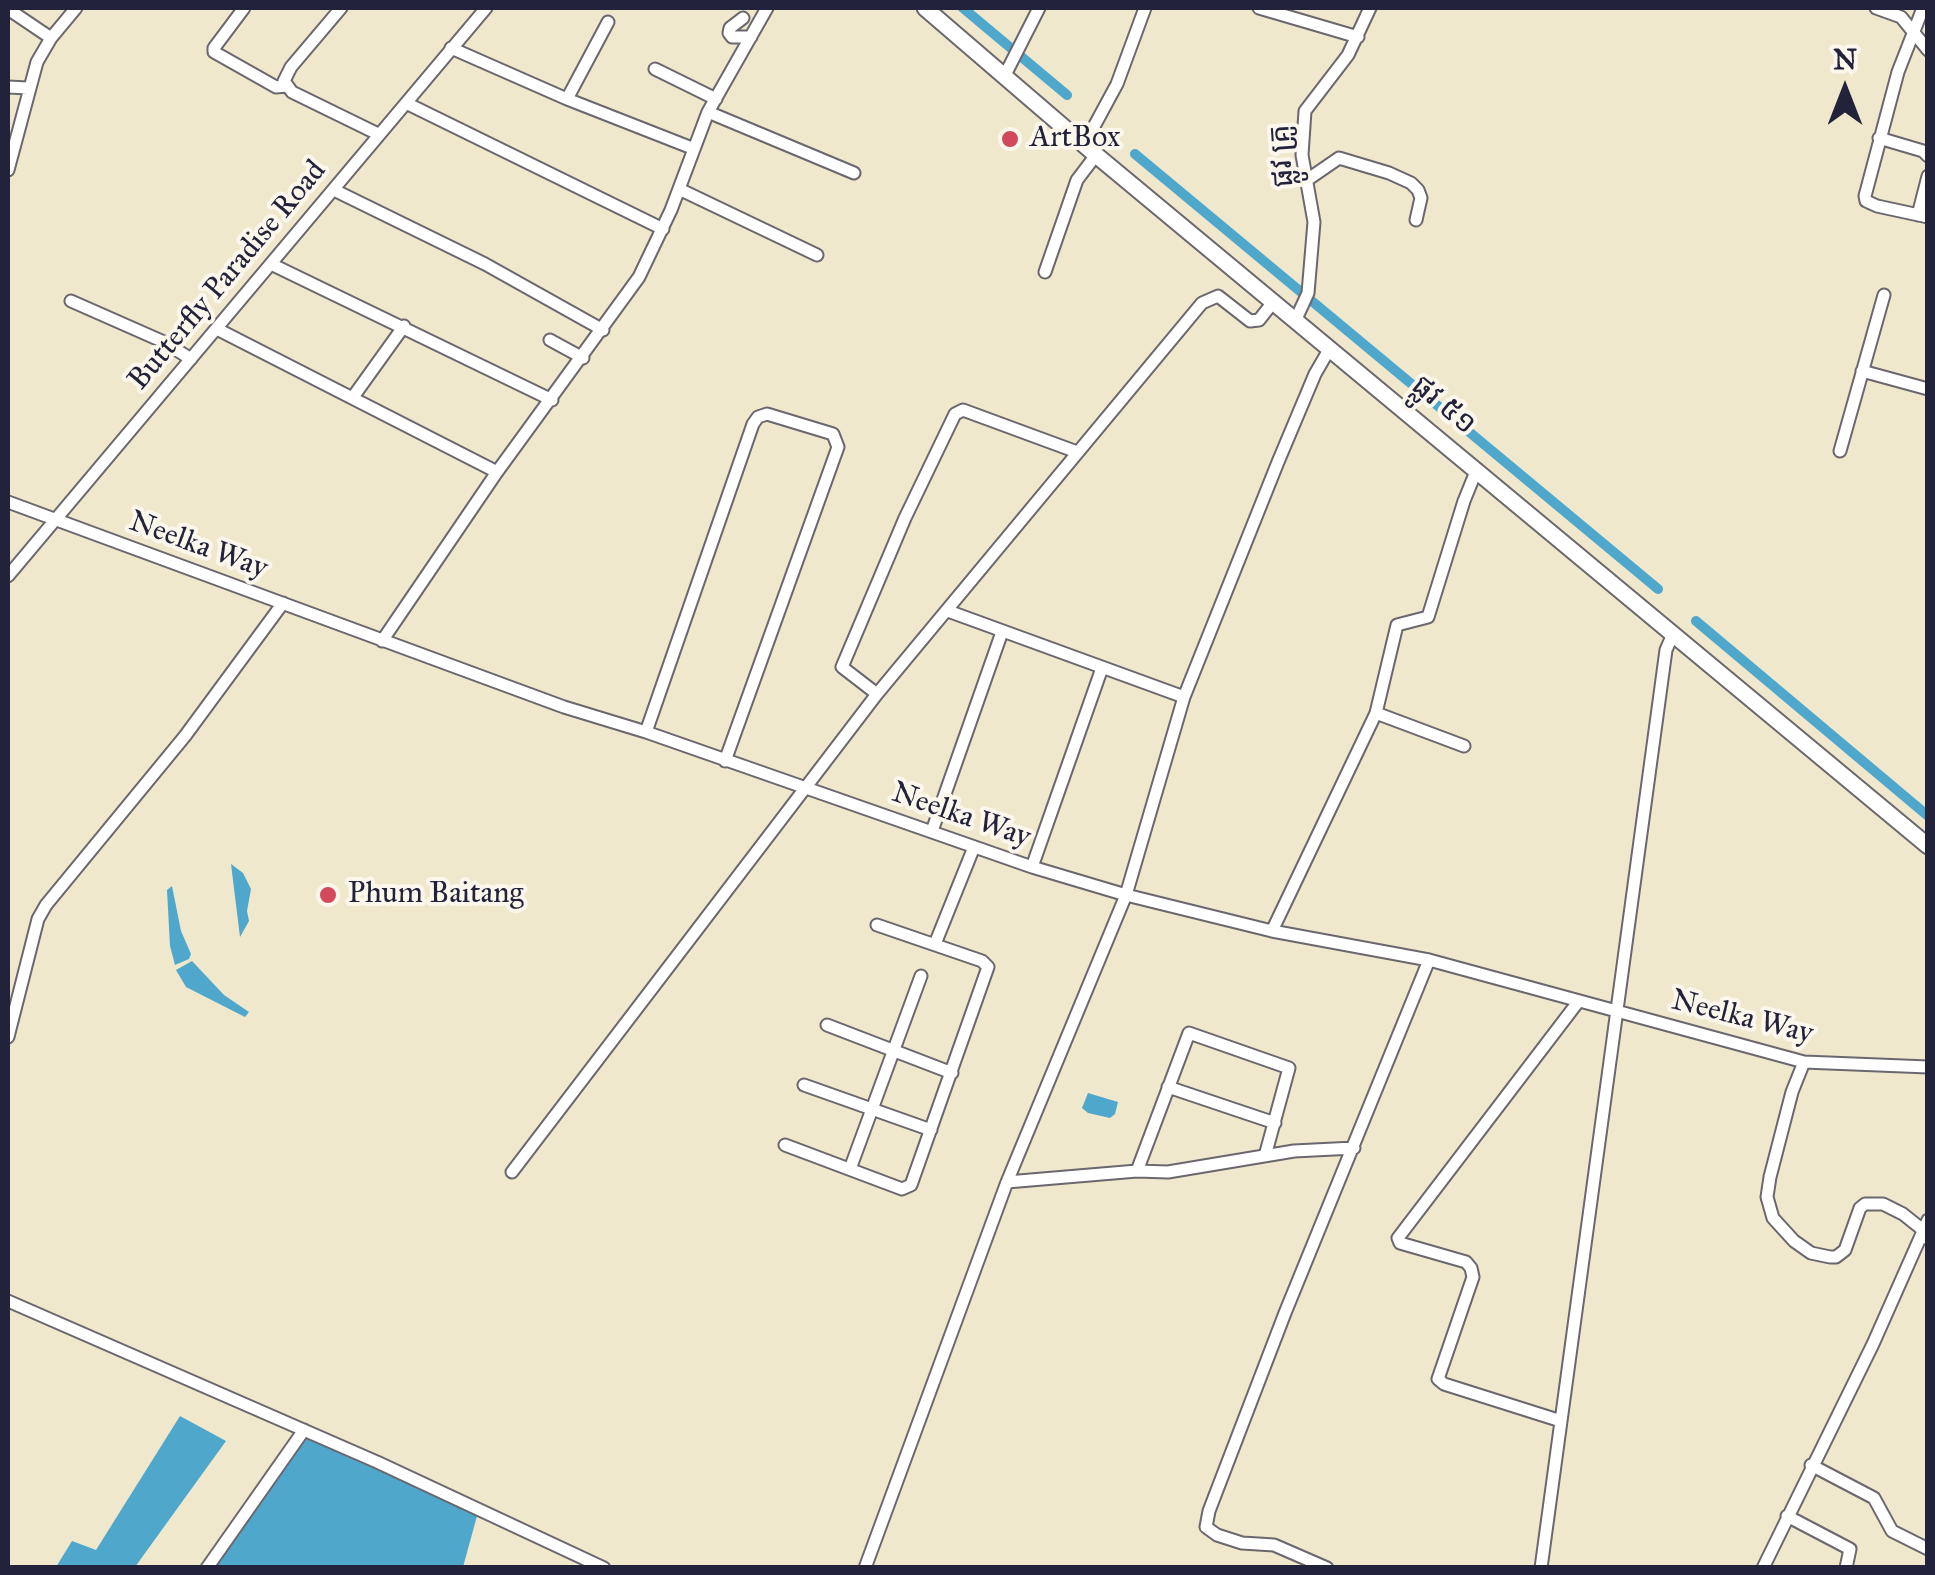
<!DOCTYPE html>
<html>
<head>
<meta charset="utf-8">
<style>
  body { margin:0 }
  #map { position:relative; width:1935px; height:1575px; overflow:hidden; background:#efe8cd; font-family:"IM FELL Great Primer",serif }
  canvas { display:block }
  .frame { position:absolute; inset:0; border:10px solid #22223b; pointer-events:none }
  .north { position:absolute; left:1795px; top:40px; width:100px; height:100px; -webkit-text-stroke:8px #fbf7ec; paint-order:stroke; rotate:0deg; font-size:28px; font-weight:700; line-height:40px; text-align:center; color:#22223b }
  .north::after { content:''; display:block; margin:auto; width:35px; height:45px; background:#22223b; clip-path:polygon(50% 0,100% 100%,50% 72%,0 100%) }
</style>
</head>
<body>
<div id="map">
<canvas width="1935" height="1575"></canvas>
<div class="frame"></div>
<div class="north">N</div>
</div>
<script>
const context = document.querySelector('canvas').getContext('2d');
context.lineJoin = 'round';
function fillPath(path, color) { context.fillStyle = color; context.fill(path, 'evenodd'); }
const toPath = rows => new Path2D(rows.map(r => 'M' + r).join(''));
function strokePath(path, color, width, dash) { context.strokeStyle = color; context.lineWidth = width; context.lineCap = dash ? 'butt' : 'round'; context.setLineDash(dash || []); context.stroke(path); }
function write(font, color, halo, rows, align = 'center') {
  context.font = font + ' "IM FELL Great Primer","Noto Sans Khmer",serif'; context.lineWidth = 8; context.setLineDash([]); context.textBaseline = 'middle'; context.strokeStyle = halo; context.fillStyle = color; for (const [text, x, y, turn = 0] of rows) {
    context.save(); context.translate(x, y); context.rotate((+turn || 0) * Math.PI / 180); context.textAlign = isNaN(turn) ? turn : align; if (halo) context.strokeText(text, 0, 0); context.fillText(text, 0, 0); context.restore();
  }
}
fillPath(toPath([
  [231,864,243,873,251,889,247,911,249,921,240,937],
  [172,886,181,931,191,954,189,959,175,965,170,946,167,890],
  [192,961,224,995,249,1012,245,1017,186,987,176,970],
  [1088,1093,1118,1102,1115,1114,1110,1118,1088,1113,1082,1108],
  [180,1416,226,1441,135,1567,56,1567,72,1541,96,1550],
  [305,1435,477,1516,463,1567,212,1568]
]), '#4fa7cc');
strokePath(toPath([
  [963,8,1067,95],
  [1135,154,1658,589],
  [1696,621,1928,816]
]), '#4fa7cc', 10);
const street = toPath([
  [244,8,214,48,214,52,276,87,286,86],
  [341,8,291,67,284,81,292,92,378,134],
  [1259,8,1358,37],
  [1876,8,1901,17,1928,50],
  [1923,8,1898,72,1865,196,1866,201,1877,206,1928,217],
  [8,9,51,38],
  [743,18,730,28,729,33,732,37,751,37],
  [451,48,567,99,692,148],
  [655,69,716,99],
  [1005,75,1039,8],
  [8,87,28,88],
  [567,99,608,22],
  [406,103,663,229],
  [708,112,854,173],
  [1879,138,1923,151,1928,156],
  [1084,145,1117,84,1145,8],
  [8,170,37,62,51,38,76,8],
  [1307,180,1339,158,1389,173,1411,183,1418,190,1421,198,1416,220],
  [679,189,817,255],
  [334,190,485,264,603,330],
  [1918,215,1928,176],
  [271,264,552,400],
  [1045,272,1077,180,1096,155],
  [71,301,164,342,191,359],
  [1296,319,1308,293,1314,222,1302,155,1305,111,1348,55,1370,8],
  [217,329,497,472],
  [550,340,583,358],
  [1862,371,1928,389],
  [353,397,404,326],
  [1840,451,1884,295],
  [8,502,564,707,646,732,1032,867,1126,895,1272,931,1429,960,1804,1062,1928,1067],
  [8,576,486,8],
  [948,611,1184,697],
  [382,641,497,472,639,277,671,210,708,112,767,8],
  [877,694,842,667,905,518,955,414,963,410,1077,452],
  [1376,713,1464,746],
  [646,732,753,424,758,417,767,414,833,434,838,447,725,761],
  [932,831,1002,632],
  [1032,867,1102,668],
  [1272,931,1376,713,1397,625,1428,617,1464,501,1477,469],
  [935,944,974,847],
  [827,1025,952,1073],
  [8,1037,38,919,46,905,185,736,283,603],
  [1804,1062,1792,1092,1770,1177,1767,1197,1773,1218,1794,1241,1811,1253,1830,1257,1836,1257,1845,1250,1860,1208,1865,1204,1883,1204,1903,1214,1923,1230,1928,1239],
  [804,1085,931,1130],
  [1168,1087,1275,1123],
  [785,1145,902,1189,911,1185,988,967,982,961,877,925],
  [850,1169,921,976],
  [1137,1171,1189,1033,1289,1068,1265,1156],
  [512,1172,877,694,1202,303,1218,296,1250,321,1259,320,1274,301],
  [1007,1182,1137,1171,1168,1172,1294,1151,1354,1148],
  [8,1301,377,1462,604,1568],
  [1561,1421,1444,1384,1438,1379,1473,1277,1471,1268,1466,1262,1400,1243,1398,1238,1578,1002],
  [1811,1465,1874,1498,1892,1531,1928,1549],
  [1787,1516,1850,1549,1846,1568],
  [207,1568,304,1430],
  [865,1568,1007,1182,1126,895,1184,697,1278,462,1315,374,1330,348],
  [1327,1568,1274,1545,1242,1543,1217,1535,1206,1527,1209,1511,1285,1313,1429,960],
  [1541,1568,1666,650,1673,634],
  [1763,1568,1873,1344,1928,1220]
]);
const secondary = toPath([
  [925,8,1096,155,1928,846]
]);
strokePath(street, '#6a676e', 15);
strokePath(secondary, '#6a676e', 19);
strokePath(street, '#fff', 11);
strokePath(secondary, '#fff', 15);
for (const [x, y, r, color] of [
  [1010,139,10,"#d1495b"],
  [328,895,10,"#d1495b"]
]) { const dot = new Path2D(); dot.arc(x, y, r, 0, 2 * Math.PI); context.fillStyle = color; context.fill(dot); strokePath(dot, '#fbf7ec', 4); }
write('30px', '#22223b', '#fbf7ec', [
  ["ArtBox",1030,139],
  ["Phum Baitang",348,895]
], 'left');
write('30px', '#22223b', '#fbf7ec', [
  ["ផ្លូវ គ្រូ",1283,156,-94],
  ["Butterfly Paradise Road",228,276,-50],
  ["ផ្លូវ ៥១",1443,406,40],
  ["Neelka Way",198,546,20],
  ["Neelka Way",961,816,19],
  ["Neelka Way",1742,1018,14]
]);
</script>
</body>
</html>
